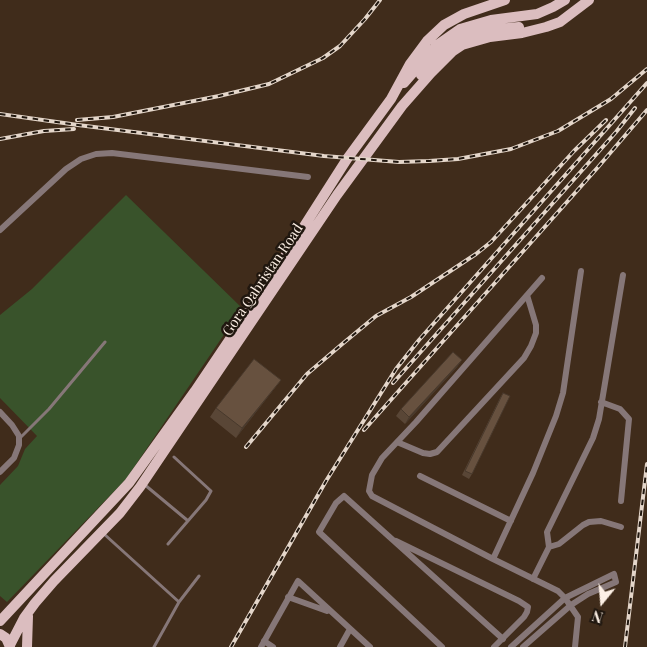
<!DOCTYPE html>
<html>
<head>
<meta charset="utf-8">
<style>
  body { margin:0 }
  #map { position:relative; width:647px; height:647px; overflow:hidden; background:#402c1b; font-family:"Playfair Display",serif }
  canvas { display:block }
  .north { position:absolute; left:577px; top:577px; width:50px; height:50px; -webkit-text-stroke:4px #20170f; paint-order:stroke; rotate:197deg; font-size:14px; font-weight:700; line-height:20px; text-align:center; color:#fdf0e5 }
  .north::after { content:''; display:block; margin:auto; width:18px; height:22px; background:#fdf0e5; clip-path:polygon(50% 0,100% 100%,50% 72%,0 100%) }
</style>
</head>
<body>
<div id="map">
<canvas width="647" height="647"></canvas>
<div class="north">N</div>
</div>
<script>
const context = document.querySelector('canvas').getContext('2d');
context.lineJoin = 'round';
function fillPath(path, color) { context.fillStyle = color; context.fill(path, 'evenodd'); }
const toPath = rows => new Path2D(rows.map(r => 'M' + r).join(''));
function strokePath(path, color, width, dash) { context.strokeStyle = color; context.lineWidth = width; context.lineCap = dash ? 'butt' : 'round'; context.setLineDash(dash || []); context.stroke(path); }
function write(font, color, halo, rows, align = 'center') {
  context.font = font + ' "Playfair Display",serif'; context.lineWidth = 5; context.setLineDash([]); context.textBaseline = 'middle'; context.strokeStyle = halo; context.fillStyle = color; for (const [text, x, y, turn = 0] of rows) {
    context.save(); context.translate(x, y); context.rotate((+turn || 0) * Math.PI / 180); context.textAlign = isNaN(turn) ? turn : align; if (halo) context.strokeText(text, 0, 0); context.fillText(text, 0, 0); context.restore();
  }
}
fillPath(toPath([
  [126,195,242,308,126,479,7,602,0,596,0,485,18,466,25,449,37,436,0,398,0,315,32,289]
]), '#39532b');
strokePath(toPath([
  [19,439,49,409,105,342],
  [145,485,187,520],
  [104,534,179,602],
  [168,544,206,500,211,491,174,457],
  [154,647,179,602,199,576]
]), '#867778', 3);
strokePath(toPath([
  [0,230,66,169,81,159,96,154,112,153,308,177],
  [542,278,416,422,382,458,372,475,369,491,372,496,493,559,558,591,565,598,578,617,575,647],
  [601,402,620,409,629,419,621,501],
  [0,412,12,425,19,436,19,445,14,458,0,472],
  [397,442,423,453,430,454,437,452,524,358,531,346,536,333,536,325,527,295],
  [420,476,511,521],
  [396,541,519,601,528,607,527,612,524,617,494,647],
  [549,547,559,544,583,525,589,522,601,521,621,527],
  [493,559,533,473,556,416,563,393,581,271],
  [533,579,549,547,547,532,593,438,599,419,623,275],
  [288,597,327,611],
  [264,641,273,647],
  [261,647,298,581,370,647],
  [340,647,350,629],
  [442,647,319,532,336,503,344,496,503,639],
  [511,647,565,598,614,574,616,582,588,594,571,605,523,647]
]), '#867778', 6);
strokePath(toPath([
  [421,75,444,49,460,38,477,31,519,27],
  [404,83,437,45,460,29,491,20,537,14,553,7,565,0],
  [0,621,129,483,195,391,273,275,347,159,391,99,410,64,427,41,444,25,464,14,505,0],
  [0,634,6,638,10,647],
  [10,645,24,618,35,603,54,581,120,513,140,487,337,195,402,106,431,73,453,51,462,45,490,37,522,33,546,27,560,22,589,0],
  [27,647,28,616]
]), '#dbbdbf', 10);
const rail = toPath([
  [0,114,78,125,324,156,399,162,429,161,458,159,511,149,558,131,611,99,647,69],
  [77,120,113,117,219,96,269,84,323,58,340,46,365,19,380,0],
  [0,139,44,131,74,129],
  [393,383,616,132,635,108],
  [364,430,599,166,647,110],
  [246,447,307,374,341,345,376,316,411,297,476,254,491,242,574,151,606,120],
  [231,647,326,481,396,369,419,340,647,83],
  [625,647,647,464]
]);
strokePath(rail, '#e4d6ca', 4);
strokePath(rail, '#20170f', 2, [5.5]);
fillPath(toPath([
  [462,360,457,367,405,424,396,416,401,409],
  [281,380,236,438,210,417,216,408],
  [503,393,472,474,469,479,462,475,500,398]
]), '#594636');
fillPath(toPath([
  [462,360,457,367,405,424,409,417],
  [281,380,274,389,236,438,242,428]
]), '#48392c');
const building = toPath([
  [453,352,462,360,409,417,401,409,453,352],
  [254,359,281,380,242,428,216,408,254,359],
  [503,393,510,396,472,474,465,471,503,393]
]);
fillPath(building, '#67513f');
strokePath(building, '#48392c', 1);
write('14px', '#fdf0e5', '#20170f', [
  ["Gora Qabristan Road",263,280,-56]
]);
</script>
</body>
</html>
